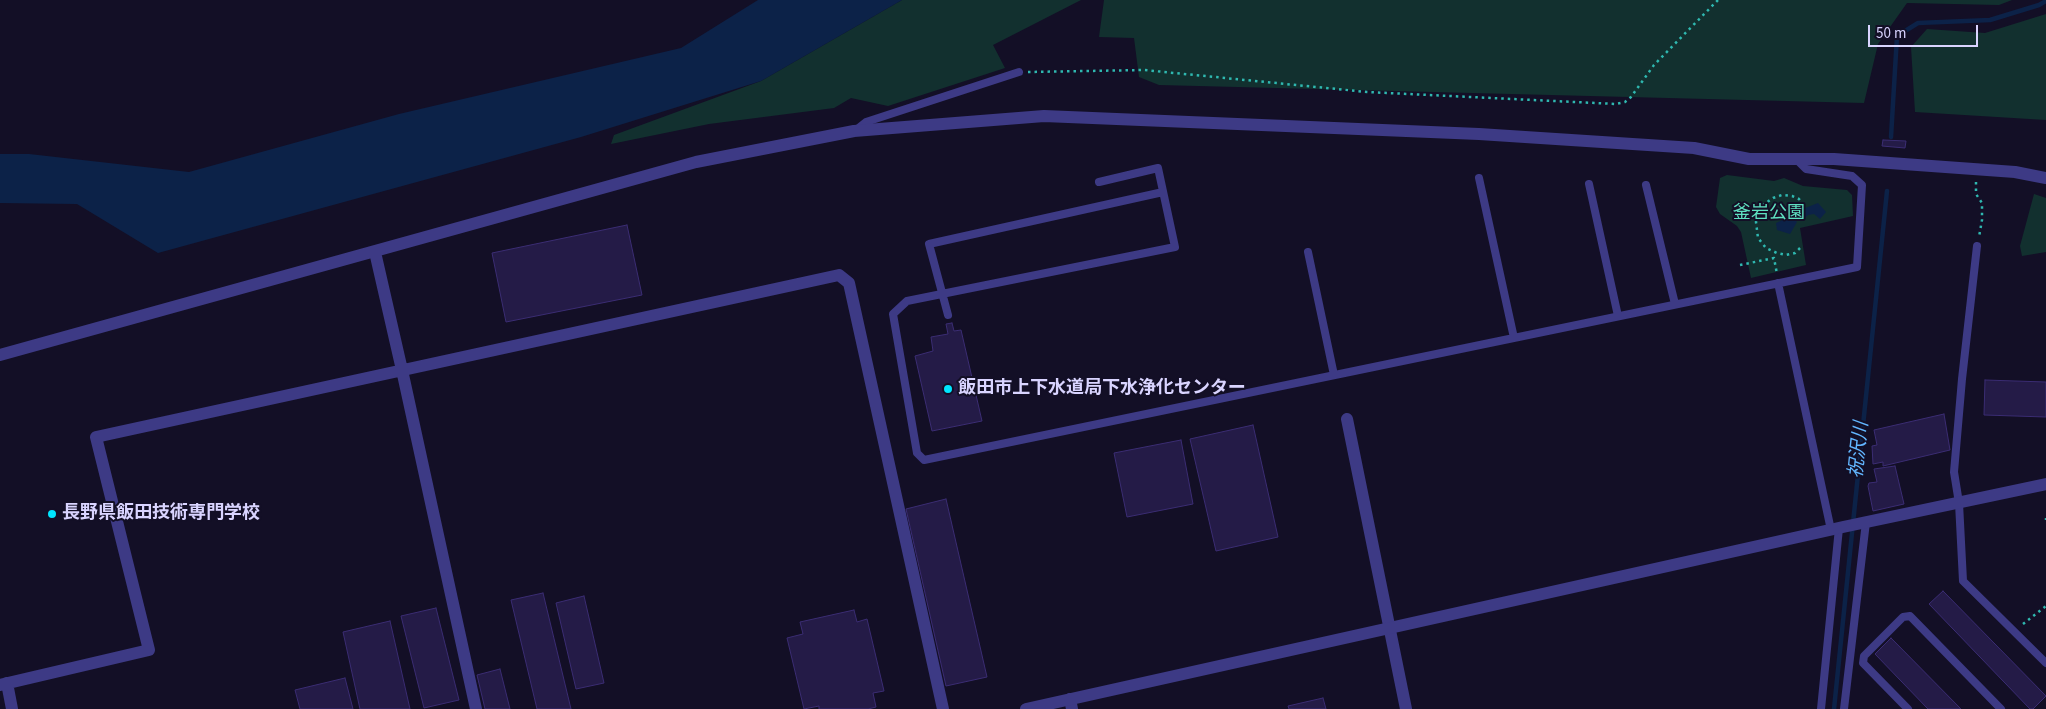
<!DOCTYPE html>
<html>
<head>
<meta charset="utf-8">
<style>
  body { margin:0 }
  #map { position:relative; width:2046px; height:709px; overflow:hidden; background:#130f26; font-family:"Source Sans 3",sans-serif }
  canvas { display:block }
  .scale { position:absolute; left:1868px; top:25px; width:110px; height:22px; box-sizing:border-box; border:2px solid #d9d4ff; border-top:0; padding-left:6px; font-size:15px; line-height:18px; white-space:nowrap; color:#d9d4ff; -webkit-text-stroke:4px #130f26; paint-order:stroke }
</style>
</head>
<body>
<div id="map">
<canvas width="2046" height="709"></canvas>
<div class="scale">50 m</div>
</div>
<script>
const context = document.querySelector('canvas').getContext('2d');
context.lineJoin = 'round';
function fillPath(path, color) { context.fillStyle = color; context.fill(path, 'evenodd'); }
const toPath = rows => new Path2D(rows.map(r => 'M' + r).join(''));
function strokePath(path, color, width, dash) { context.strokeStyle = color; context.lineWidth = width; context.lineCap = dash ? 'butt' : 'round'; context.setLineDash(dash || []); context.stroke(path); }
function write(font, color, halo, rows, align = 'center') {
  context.font = font + ' "Source Sans 3","Noto Sans JP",sans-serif'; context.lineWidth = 4; context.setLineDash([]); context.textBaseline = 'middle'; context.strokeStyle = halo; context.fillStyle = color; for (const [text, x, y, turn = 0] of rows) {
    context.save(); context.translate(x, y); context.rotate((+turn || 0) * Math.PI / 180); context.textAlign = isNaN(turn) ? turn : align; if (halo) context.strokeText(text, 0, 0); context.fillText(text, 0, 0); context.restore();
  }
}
fillPath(toPath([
  [902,0,1081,0,993,45,1005,68,888,106,851,98,834,108,709,124,611,144,614,135,761,81],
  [1104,0,2012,0,1999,5,1907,3,1878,44,1864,103,1159,85,1139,77,1134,38,1099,37],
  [2046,14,2046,120,1915,112,1911,47,1927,29,1985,33],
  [1727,175,1774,181,1784,178,1803,186,1847,190,1852,195,1853,216,1800,228,1806,265,1751,278,1741,232,1737,226,1720,214,1716,207,1720,178],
  [2034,194,2046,198,2046,252,2022,256,2020,246]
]), '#12302f');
fillPath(toPath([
  [758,0,902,0,761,81,581,137,158,253,77,204,0,203,0,154,29,154,189,172,399,114,681,48],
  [1818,203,1826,212,1820,219,1814,214,1808,215,1804,219,1800,219,1795,212],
  [1791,216,1797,222,1790,234,1777,230,1776,223]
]), '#0c2248');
strokePath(toPath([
  [1891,137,1897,36,1918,23,1990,20,2039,5,2046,1],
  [1834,709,1887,191]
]), '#0c2248', 4.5);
const building = toPath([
  [1883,140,1906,141,1905,148,1882,146,1883,140],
  [627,225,642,295,506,322,492,253,627,225],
  [952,323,954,331,961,330,982,421,932,431,915,356,933,351,931,337,948,334,946,324,952,323],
  [1985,380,2046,382,2046,417,1984,415,1985,380],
  [1944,414,1950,450,1883,466,1883,462,1873,464,1872,446,1877,445,1874,430,1944,414],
  [1253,425,1278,537,1216,551,1190,439,1253,425],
  [1181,440,1193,504,1127,517,1114,453,1181,440],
  [1895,466,1904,504,1873,511,1868,486,1869,483,1877,482,1874,469,1895,466],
  [946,499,987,677,946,686,906,509,946,499],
  [1943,591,2046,696,2033,709,2030,709,1929,604,1943,591],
  [543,593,571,709,537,709,511,600,543,593],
  [584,596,604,683,576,689,556,603,584,596],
  [436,608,459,700,424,708,401,616,436,608],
  [854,610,857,622,867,619,884,691,873,693,876,707,868,709,819,709,819,706,804,709,787,638,803,634,800,622,854,610],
  [390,621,410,709,360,709,343,632,390,621],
  [1891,638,1961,709,1928,709,1875,654,1891,638],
  [500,669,510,709,485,709,477,675,500,669],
  [345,678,353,709,300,709,295,690,345,678],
  [1323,698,1326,709,1289,709,1288,706,1323,698]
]);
fillPath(building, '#241b47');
strokePath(building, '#3b2d73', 1);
strokePath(toPath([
  [1028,72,1144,70,1367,92,1616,104,1625,102,1631,97,1654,65,1718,0],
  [1976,182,1976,194,1982,203,1982,220,1979,237],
  [1800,248,1795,253,1786,255,1777,253,1766,248,1758,238,1756,222,1757,214,1763,205,1773,198,1782,195,1792,196,1799,199,1804,205],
  [1740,265,1774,258,1777,274],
  [2046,518,2046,520],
  [2023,624,2046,606]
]), '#2fb8b0', 2.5, [2.5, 4]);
strokePath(toPath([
  [856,130,866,122,1019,72],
  [1479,178,1514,338],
  [1099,182,1158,168,1175,247,907,301,893,314,917,453,924,460,1857,267,1862,185,1852,176,1806,169,1796,159],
  [1589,184,1618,316],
  [1646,185,1675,304],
  [1977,246,1962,379,1954,472,1959,503,1963,581,2046,663],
  [1308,252,1334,375],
  [1778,283,1831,530],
  [948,315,929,244,1163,192],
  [1821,709,1839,528],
  [1844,709,1866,522],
  [1908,709,1863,663,1864,656,1903,617,1910,616,2001,709]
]), '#3d3a85', 8);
strokePath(toPath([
  [375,252,402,370,476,709],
  [0,355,696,162,854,131,1044,116,1479,134,1694,148,1749,159,1834,159,2015,172,2046,178],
  [1347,419,1406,709],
  [7,683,12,709],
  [0,685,149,650,96,437,839,275,849,283,943,709],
  [1070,699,1072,709]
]), '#3d3a85', 12);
strokePath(toPath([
  [1026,709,1843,527,2046,484]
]), '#3d3a85', 12);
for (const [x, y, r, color] of [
  [948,389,5,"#00e5ff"],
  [52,514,5,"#00e5ff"]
]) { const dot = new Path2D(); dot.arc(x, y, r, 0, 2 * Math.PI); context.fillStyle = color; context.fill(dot); strokePath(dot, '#130f26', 2); }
write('18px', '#5fe0c0', '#130f26', [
  ["釜岩公園",1769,214]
]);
write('bold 18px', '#d9d4ff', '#130f26', [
  ["飯田市上下水道局下水浄化センター",958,389],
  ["長野県飯田技術専門学校",62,514]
], 'left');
write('italic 19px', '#62b6ff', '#130f26', [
  ["祝沢川",1860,450,-84]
]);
</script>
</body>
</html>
